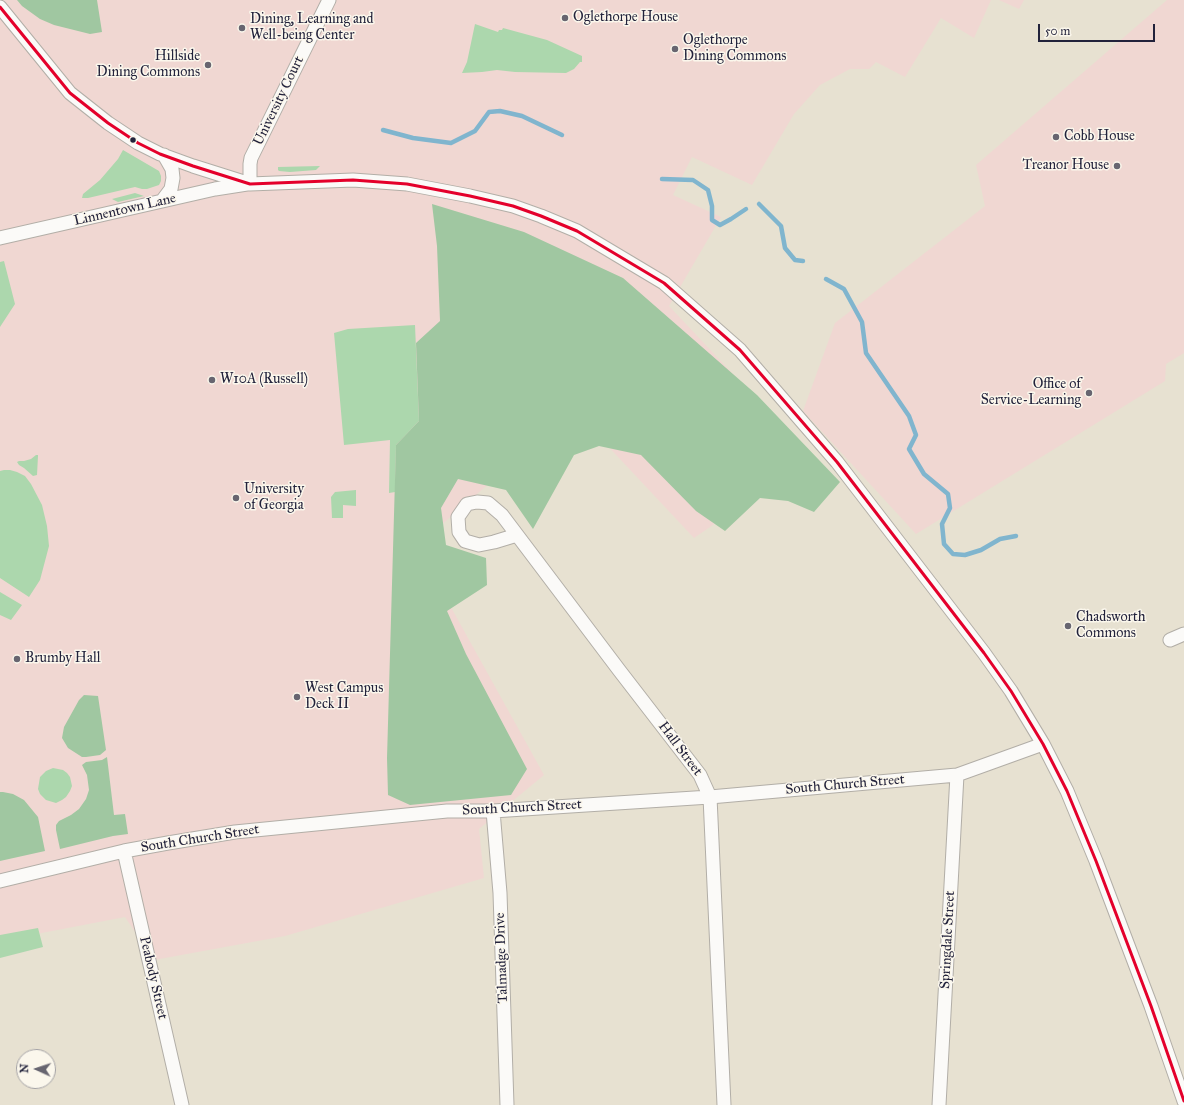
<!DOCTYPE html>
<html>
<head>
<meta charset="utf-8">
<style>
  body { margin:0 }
  #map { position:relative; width:1184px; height:1105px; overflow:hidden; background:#e7e1d1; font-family:"IM FELL Great Primer",serif }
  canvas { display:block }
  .north { position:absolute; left:16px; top:1049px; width:40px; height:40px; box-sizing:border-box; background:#fbf7ec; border:1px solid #a4a2a5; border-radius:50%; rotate:273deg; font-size:11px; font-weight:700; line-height:16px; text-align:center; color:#22223b }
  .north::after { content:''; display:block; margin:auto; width:14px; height:18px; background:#676570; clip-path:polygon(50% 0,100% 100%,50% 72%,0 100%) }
  .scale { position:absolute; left:1038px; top:24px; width:117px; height:18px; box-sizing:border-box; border:2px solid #22223b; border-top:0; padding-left:5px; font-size:12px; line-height:14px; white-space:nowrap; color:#22223b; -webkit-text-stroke:3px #fbf7ec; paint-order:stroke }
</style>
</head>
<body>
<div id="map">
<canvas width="1184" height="1105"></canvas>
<div class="north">N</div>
<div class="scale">50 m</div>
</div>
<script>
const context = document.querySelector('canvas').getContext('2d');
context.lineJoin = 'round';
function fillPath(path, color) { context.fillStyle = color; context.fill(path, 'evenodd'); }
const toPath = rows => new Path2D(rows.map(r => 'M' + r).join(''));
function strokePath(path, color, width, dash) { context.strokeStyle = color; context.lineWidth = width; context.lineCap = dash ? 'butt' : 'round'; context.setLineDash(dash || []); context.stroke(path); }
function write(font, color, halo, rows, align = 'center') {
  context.font = font + ' "IM FELL Great Primer",serif'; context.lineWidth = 3; context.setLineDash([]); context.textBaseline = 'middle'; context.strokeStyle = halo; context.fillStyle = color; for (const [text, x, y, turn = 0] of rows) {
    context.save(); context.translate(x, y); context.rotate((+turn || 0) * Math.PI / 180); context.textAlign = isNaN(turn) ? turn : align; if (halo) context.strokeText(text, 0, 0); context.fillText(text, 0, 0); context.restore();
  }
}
fillPath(toPath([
  [0,0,991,0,974,38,941,18,905,77,876,62,869,69,850,69,820,85,794,114,752,185,692,157,673,195,721,217,669,306,733,374,809,459,694,538,574,410,417,546,544,775,479,829,484,878,285,936,154,960,125,917,0,941],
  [999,0,1024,0,1019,9],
  [1167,0,1184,0,1184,353,1166,364,1165,381,916,534,803,411,835,323,985,206,976,165]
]), '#f0d7d2');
fillPath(toPath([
  [475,24,498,32,499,30,502,30,503,28,547,40,582,56,582,62,580,62,574,69,566,73,515,72,497,70,482,72,462,73,467,62],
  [123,150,159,171,161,176,161,181,159,185,147,189,142,189,135,187,88,198,82,198,83,194,100,180,118,159],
  [320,166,316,170,290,172,279,171,278,170,278,167],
  [135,193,144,196,118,202,112,199],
  [4,261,15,304,0,327,0,262],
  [415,325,419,421,396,445,395,492,389,493,390,440,344,445,334,333,348,329],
  [36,455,38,455,38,456,37,475,33,476,24,468,19,465,17,462,19,461,24,461,31,459],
  [4,470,10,470,17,472,25,476,31,484,42,505,47,526,49,546,40,580,29,597,0,578,0,471],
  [356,490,356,506,343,505,343,518,332,518,331,497,335,492],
  [0,592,22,605,11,620,0,615],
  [53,768,63,770,67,773,70,777,72,786,70,791,66,797,62,800,56,803,46,800,40,794,38,789,40,777,46,771],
  [38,928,43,947,0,958,0,935]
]), '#acd7ad');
fillPath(toPath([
  [17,0,97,0,102,32,90,34,54,25,40,19,22,6],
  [432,204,524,232,623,278,757,395,840,482,814,512,788,501,760,498,725,531,696,511,641,455,599,446,574,455,533,529,506,490,458,479,441,508,446,545,486,558,487,585,447,611,466,654,527,769,511,795,410,805,388,795,387,758,396,445,419,421,416,343,440,321,437,246],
  [84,695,98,696,106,750,100,755,86,757,82,757,68,748,62,738,64,727,79,700],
  [107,757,114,815,125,814,128,834,113,836,60,849,56,830,56,825,59,821,71,815,79,809,86,799,89,790,87,775,82,765,86,762,102,760],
  [0,792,3,792,13,794,24,800,38,817,45,851,0,861]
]), '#a0c7a1');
strokePath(toPath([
  [383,130,413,138,451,143,475,131,489,112,500,111,522,116,562,135],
  [662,179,693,180,708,190,712,206,712,220,720,225,731,219,746,209],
  [759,204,781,226,785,248,795,260,803,261],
  [826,279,844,289,862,322,866,353,909,416,916,435,909,449,924,474,948,494,950,508,942,524,944,544,953,554,965,555,981,550,1000,539,1016,536]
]), '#80b5ce', 4.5);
const minor = toPath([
  [0,7,70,93,108,123,138,143,160,154,193,166,250,184,353,180,407,184,470,196,513,206,541,216,577,231,664,283,740,350,837,462,984,653,1011,691,1043,744,1067,791,1096,861,1151,1006,1184,1101],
  [250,184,250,164,251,158,329,0],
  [162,201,171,189,173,178,172,169,164,155],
  [0,238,215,189,247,184],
  [517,535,494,542,479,545,465,541,459,532,458,517,467,504,477,502,488,503,502,515,619,670,700,775,710,797,724,1105],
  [1170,640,1184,634],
  [493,811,500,893,507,1105],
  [124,851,182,1105],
  [0,881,124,851,168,843,235,832,447,811,493,811,710,797,957,775,1043,744],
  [939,1105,957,775]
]);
strokePath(minor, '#b2aea7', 15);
strokePath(minor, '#fbfaf8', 13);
strokePath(toPath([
  [0,7,70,93,108,123,138,143,160,154,193,166,250,184,353,180,407,184,470,196,513,206,541,216,577,231,664,283,740,350,837,462,984,653,1011,691,1043,744,1067,791,1096,861,1151,1006,1184,1101]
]), '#e4002b', 3);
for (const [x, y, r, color] of [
  [565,18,4,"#676570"],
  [242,28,4,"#676570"],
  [675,49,4,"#676570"],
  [208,65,4,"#676570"],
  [1056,137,4,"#676570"],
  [133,140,3.5,"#22223b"],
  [1117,166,4,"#676570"],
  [212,380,4,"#676570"],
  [1089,393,4,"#676570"],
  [236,498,4,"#676570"],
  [1068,626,4,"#676570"],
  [17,659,4,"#676570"],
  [297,697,4,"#676570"]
]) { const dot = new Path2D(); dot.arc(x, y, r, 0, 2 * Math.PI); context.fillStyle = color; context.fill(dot); strokePath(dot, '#fbf7ec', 1.5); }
write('14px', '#22223b', '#fbf7ec', [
  ["Oglethorpe House",573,18],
  ["Dining, Learning and",250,20],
  ["Well-being Center",250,36],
  ["Oglethorpe",683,41],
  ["Dining Commons",683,57],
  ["Hillside",200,57,"right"],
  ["Dining Commons",200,73,"right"],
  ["Cobb House",1064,137],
  ["Treanor House",1109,166,"right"],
  ["W10A (Russell)",220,380],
  ["Office of",1081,385,"right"],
  ["Service-Learning",1081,401,"right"],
  ["University",244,490],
  ["of Georgia",244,506],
  ["Chadsworth",1076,618],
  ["Commons",1076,634],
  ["Brumby Hall",25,659],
  ["West Campus",305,689],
  ["Deck II",305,705]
], 'left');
write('14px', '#22223b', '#fbf7ec', [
  ["University Court",279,101,-64],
  ["Linnentown Lane",125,210,-13],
  ["Hall Street",680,749,53],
  ["South Church Street",845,785,-5],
  ["South Church Street",522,808,-3],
  ["South Church Street",200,839,-9],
  ["Springdale Street",948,940,-87],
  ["Talmadge Drive",502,958,-92],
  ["Peabody Street",153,978,77]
]);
</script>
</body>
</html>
